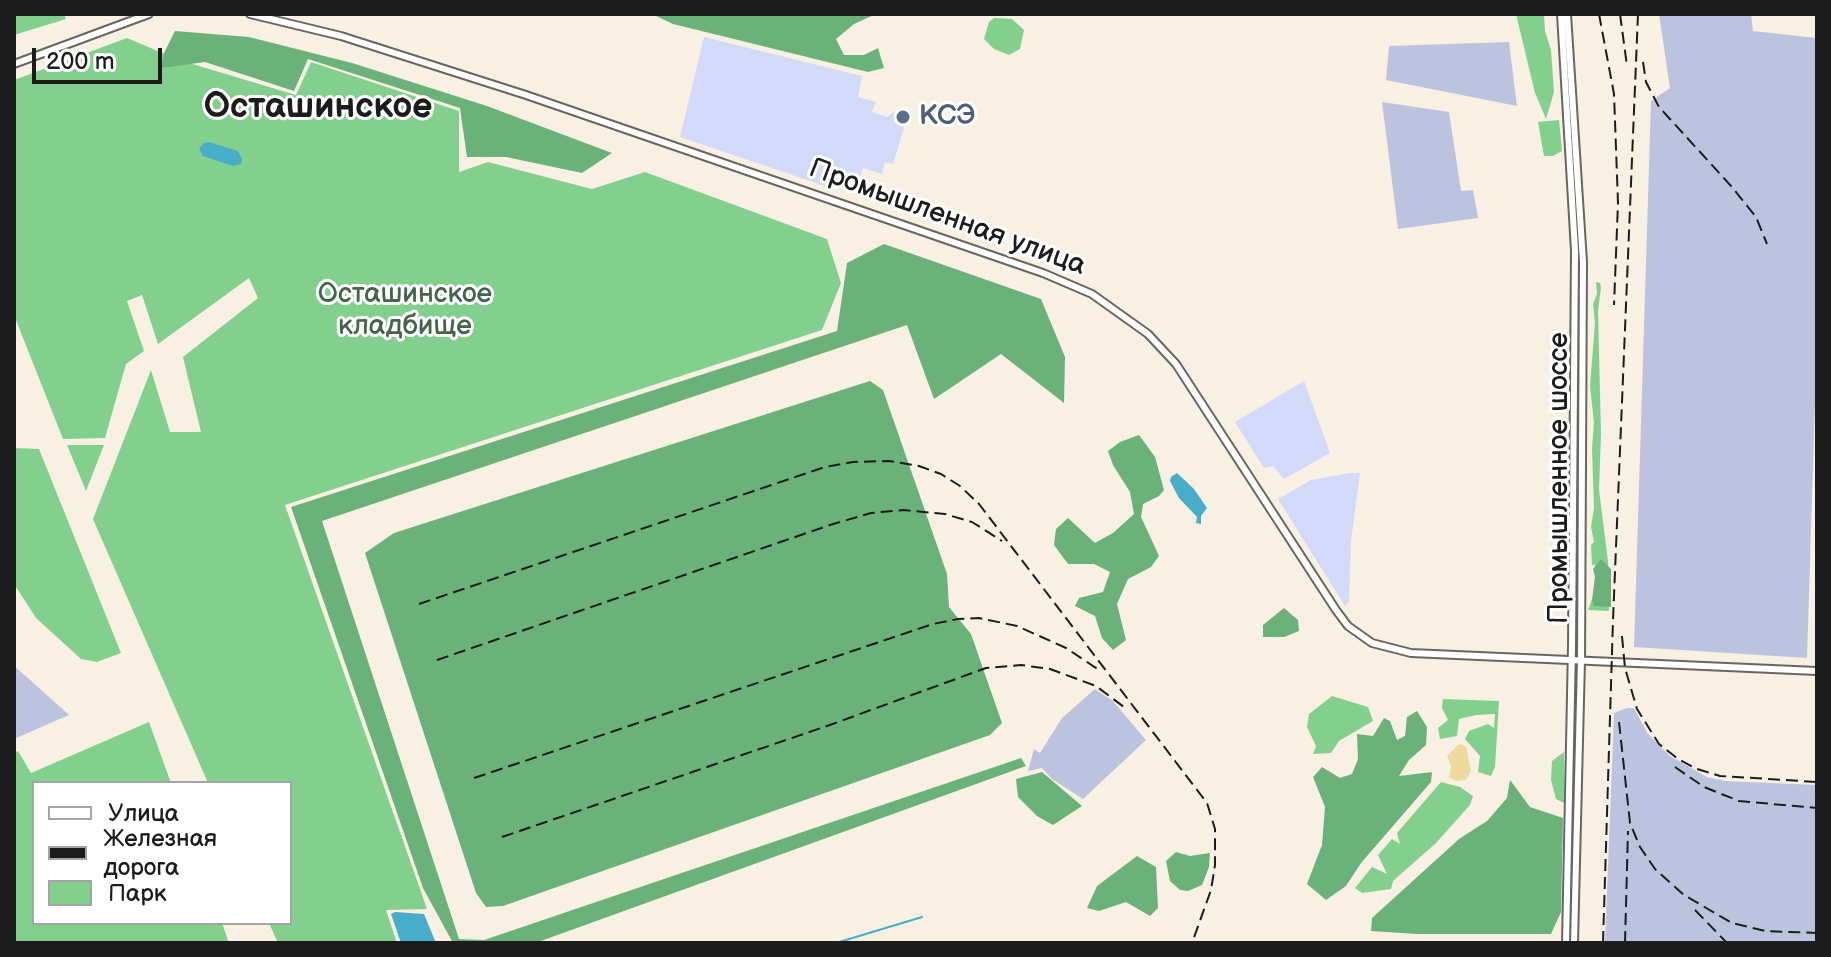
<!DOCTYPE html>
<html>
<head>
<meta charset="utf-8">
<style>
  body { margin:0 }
  #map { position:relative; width:1831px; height:957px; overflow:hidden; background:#f8f0e2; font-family:"Balsamiq Sans",sans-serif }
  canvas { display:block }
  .frame { position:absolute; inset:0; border:16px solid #1c1c1c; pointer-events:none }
  .legend { position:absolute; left:32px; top:781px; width:260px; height:144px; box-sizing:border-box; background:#fff; border:2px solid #a4a4a4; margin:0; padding:10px 14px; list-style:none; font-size:24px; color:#1c1c1c }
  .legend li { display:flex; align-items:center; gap:16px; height:40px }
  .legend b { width:40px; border:2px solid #a4a4a4 }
  .scale { position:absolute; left:32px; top:48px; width:130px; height:36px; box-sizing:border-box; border:4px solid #1c1c1c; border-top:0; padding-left:10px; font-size:24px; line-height:28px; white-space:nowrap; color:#1c1c1c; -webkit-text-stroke:6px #fff; paint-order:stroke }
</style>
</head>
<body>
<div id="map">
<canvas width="1831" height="957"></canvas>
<div class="frame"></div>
<ul class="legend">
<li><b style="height:10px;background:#fff"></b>Улица</li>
<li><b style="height:10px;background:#1c1c1c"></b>Железная дорога</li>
<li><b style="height:22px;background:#83d08e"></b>Парк</li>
</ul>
<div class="scale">200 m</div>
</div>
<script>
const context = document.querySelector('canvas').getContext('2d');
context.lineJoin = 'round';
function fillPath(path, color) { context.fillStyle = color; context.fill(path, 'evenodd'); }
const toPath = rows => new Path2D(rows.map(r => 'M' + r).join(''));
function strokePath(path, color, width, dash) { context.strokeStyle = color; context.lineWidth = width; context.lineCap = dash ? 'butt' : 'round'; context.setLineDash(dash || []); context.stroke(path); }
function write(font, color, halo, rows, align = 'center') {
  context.font = font + ' "Balsamiq Sans",sans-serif'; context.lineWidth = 6; context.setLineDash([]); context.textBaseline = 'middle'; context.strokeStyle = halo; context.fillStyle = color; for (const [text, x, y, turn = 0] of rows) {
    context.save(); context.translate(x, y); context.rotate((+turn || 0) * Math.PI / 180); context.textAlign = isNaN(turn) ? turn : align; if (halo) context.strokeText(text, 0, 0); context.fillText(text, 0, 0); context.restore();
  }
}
fillPath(toPath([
  [704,37,862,76,858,97,876,102,872,112,887,117,900,108,909,111,893,164,885,162,882,174,863,168,858,182,833,173,825,186,680,137],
  [1304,381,1330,453,1284,479,1273,466,1264,468,1235,422],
  [1350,473,1360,473,1351,541,1349,602,1345,606,1278,499,1311,480]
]), '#d2d9f9');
fillPath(toPath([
  [1659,14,1751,14,1753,31,1817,38,1817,337,1807,658,1634,647,1651,101,1670,88],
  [1509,42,1517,106,1386,80,1389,46],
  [1382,102,1449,112,1461,191,1473,190,1478,218,1398,229],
  [14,666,28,678,69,715,14,739],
  [1095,689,1113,701,1146,740,1083,799,1052,779,1042,768,1028,771,1034,749,1040,753,1062,718],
  [1627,708,1634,708,1648,734,1670,756,1707,777,1725,781,1817,785,1817,943,1605,943,1614,713]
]), '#bcc3de');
fillPath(toPath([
  [14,14,64,14,66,19,14,35],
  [1516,14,1544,14,1545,31,1551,50,1554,92,1546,119,1535,93],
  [994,18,1012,19,1024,30,1020,49,1009,55,994,49,984,39,989,22],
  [127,38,179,60,296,95,311,62,459,111,459,172,488,162,592,189,645,172,827,239,841,283,822,330,285,505,427,909,386,910,397,943,278,943,269,923,290,923,290,783,208,783,93,519,151,370,170,432,201,432,183,357,258,298,249,278,158,344,142,295,127,301,144,351,126,364,105,438,63,439,14,315,14,80],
  [1559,120,1562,151,1553,156,1544,156,1538,122],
  [1596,282,1600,283,1601,288,1598,311,1601,434,1599,490,1608,561,1609,611,1588,610,1597,586,1598,573,1594,564,1592,566,1591,545,1594,542,1591,527,1594,508,1592,448,1594,423,1590,386,1595,323,1593,304,1597,294],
  [1576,406,1580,406,1576,650,1575,647],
  [67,445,104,445,86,491],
  [14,448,39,449,121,653,97,662,81,659,36,618,14,584],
  [1576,671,1572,943,1569,943,1575,674],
  [1332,696,1368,707,1373,721,1339,741,1331,753,1313,754,1316,746,1307,727,1309,714],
  [1443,699,1499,701,1495,767,1491,776,1478,772,1480,756,1465,739,1469,731,1488,724,1494,728,1495,714,1476,715,1459,719,1457,736,1440,739,1438,728,1448,720,1442,708],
  [149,722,171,783,34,783,34,923,222,923,229,943,14,943,14,753,18,751,31,773],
  [1564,752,1564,803,1556,799,1551,780,1552,761],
  [1441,782,1460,787,1473,796,1470,805,1436,843,1393,881,1391,889,1362,893,1355,888,1372,867,1387,874,1378,855,1392,839,1400,844,1397,833]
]), '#83d08e');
fillPath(toPath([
  [652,14,876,14,854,24,836,39,844,55,864,55,878,48,884,68,868,72,673,24],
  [175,31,249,37,352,63,487,106,612,153,582,173,506,157,467,157,460,108,308,59,294,91,205,62,161,68,164,53],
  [884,244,1041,299,1065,357,1064,403,1001,354,934,399,907,325,322,521,459,939,484,940,1021,758,1026,766,538,942,453,943,423,888,291,507,837,331,847,263],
  [870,381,883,390,947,574,949,607,971,634,1002,723,990,735,503,906,486,907,476,893,365,553,394,533],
  [1139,435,1155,457,1164,490,1159,496,1143,504,1141,517,1159,556,1151,567,1128,579,1117,604,1126,640,1113,650,1102,638,1095,616,1075,606,1079,598,1103,592,1110,572,1094,564,1068,564,1054,545,1056,529,1068,518,1095,543,1113,533,1134,514,1130,492,1113,465,1108,451,1120,442],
  [1601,559,1611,569,1611,607,1594,606,1592,600,1595,577,1593,569],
  [1284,608,1298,620,1299,631,1284,637,1263,637,1263,625],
  [1417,711,1427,727,1426,745,1409,760,1399,776,1432,772,1431,782,1361,863,1346,886,1326,900,1307,884,1322,845,1325,807,1313,777,1322,767,1340,778,1352,774,1358,759,1357,734,1373,736,1384,718,1390,721,1397,740,1405,736,1407,717],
  [1042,772,1082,806,1053,825,1037,816,1018,797,1016,779],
  [1510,780,1530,807,1563,818,1561,912,1551,934,1417,934,1371,931,1372,918,1459,839,1487,821,1507,798],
  [1176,852,1190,856,1210,853,1209,867,1202,885,1188,891,1180,890,1170,881,1166,861],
  [1137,856,1156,867,1158,908,1150,916,1126,902,1099,911,1087,908,1097,886]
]), '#6ab279');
fillPath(toPath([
  [1459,744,1466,746,1471,771,1466,780,1456,781,1449,777,1451,766,1447,756]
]), '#eeda9e');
fillPath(toPath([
  [209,142,238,151,242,159,241,164,233,166,203,156,199,149,204,143],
  [1177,473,1194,489,1207,508,1201,516,1201,524,1196,523,1197,517,1179,498,1170,481,1171,477],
  [395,912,424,914,436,943,401,943,391,914]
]), '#48adc8');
strokePath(toPath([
  [836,943,922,917]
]), '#48adc8', 2);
const tertiary = toPath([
  [250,14,341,36,526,95,1043,273,1092,294,1148,334,1176,364,1336,610,1348,626,1372,643,1411,653,1817,671],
  [14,64,149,14]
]);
const secondary = toPath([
  [1561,14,1575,251,1572,646,1566,943],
  [1567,14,1583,262,1581,660,1574,943]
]);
strokePath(tertiary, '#696661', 10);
strokePath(secondary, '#696661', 10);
strokePath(tertiary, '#fff', 6);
strokePath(secondary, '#fff', 6);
strokePath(toPath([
  [1274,14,1274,16],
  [1599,14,1614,94,1618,203,1614,305],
  [1620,14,1627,66],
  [1643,62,1646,82,1659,107,1732,187,1756,217,1767,244],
  [419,604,825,467,853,462,889,461,919,466,941,474,960,486,979,504,1207,803,1215,829,1215,865,1211,890,1192,943],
  [1622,636,1625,668,1637,709,1659,744,1678,759,1697,769,1720,776,1817,782],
  [437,660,830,525,871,513,904,510,945,514,972,522,1002,541],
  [1619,722,1630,823,1640,847,1655,869,1684,895,1732,923,1765,931,1817,933],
  [1675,767,1704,787,1739,801,1817,808],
  [474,778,933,624,958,619,979,618,1017,626,1066,648,1099,670],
  [502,837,827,726,986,668,1021,665,1050,669,1096,686,1128,710],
  [1695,910,1727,943],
  [1603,943,1613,620,1638,14],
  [1625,943,1628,831]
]), '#1c1c1c', 2, [12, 6]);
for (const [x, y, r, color] of [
  [903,117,8,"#5c6f8a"]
]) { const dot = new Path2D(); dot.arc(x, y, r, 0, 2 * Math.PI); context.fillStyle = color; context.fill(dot); strokePath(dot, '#fff', 3); }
write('bold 28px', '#4e5e75', '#fff', [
  ["КСЭ",919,117]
], 'left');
write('28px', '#1c1c1c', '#fff', [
  ["Промышленная улица",947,218,20],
  ["Промышленное шоссе",1560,478,-90]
]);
write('28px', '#45644a', '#fff', [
  ["Осташинское",405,295],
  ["кладбище",405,327]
]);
write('bold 36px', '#1c1c1c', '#fff', [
  ["Осташинское",318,108]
]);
</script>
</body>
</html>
